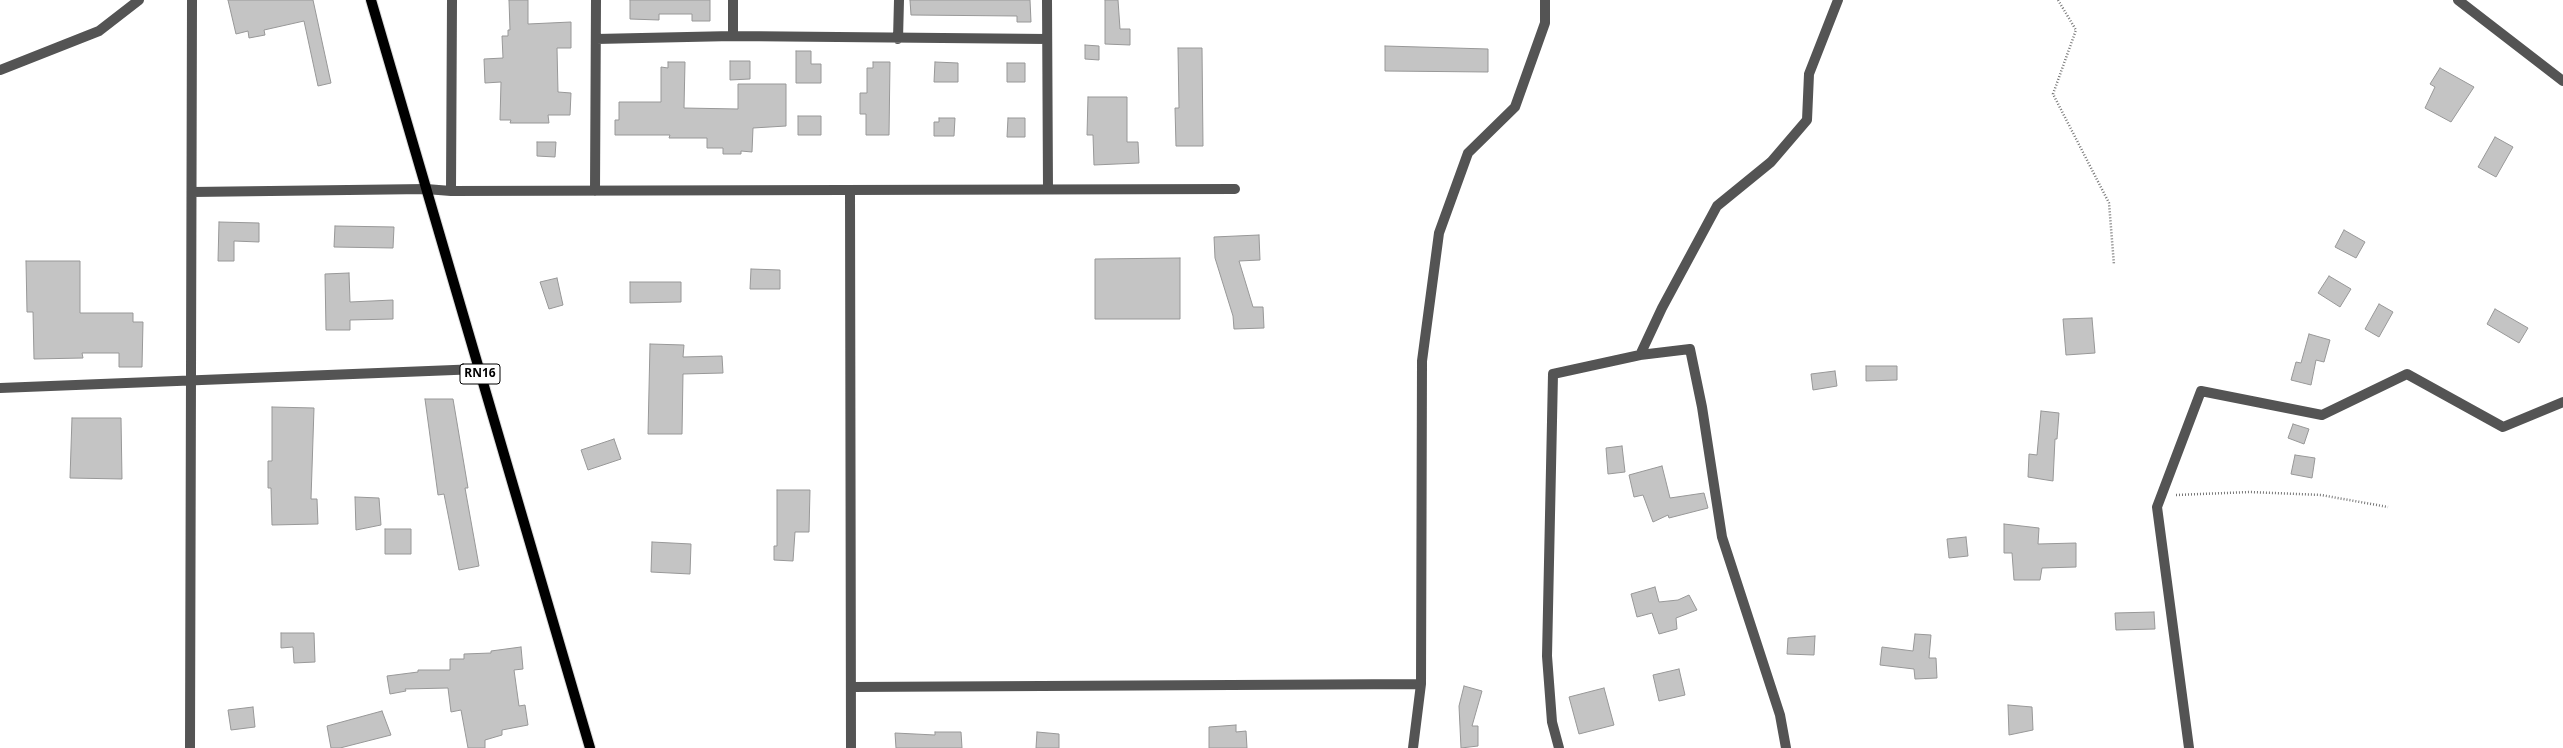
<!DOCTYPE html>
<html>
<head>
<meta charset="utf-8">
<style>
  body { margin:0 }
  canvas { display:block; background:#fff }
</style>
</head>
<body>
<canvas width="2563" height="748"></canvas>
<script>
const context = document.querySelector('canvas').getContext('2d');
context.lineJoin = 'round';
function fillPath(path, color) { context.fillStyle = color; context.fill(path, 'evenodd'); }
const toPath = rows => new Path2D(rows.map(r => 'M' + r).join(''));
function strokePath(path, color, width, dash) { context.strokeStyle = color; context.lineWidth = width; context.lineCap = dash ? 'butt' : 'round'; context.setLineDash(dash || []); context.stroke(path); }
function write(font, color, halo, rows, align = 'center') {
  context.font = font + ' "Noto Sans",sans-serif'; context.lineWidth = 3.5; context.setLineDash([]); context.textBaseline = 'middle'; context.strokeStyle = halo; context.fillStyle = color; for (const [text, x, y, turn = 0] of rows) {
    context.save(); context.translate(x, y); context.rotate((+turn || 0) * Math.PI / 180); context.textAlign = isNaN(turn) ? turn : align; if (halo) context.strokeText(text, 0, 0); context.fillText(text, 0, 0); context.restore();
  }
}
const building = toPath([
  [228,0,313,0,331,83,318,86,304,21,264,30,265,35,249,38,248,31,236,34,228,0],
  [509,0,528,0,528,24,571,22,571,48,557,48,558,92,571,93,570,115,548,115,549,123,510,123,511,120,500,120,501,82,485,83,484,59,503,58,502,36,508,36,508,30,510,30,509,0],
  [630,0,710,0,710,21,692,21,692,14,659,14,659,20,630,19,630,0],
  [910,0,1030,0,1031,22,1017,22,1017,16,911,15,910,0],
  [1105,0,1118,0,1120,29,1130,29,1130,45,1105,44,1105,0],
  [1085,45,1099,46,1099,60,1085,59,1085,45],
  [1385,46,1488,49,1488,72,1385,71,1385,46],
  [1178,48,1202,48,1203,146,1176,146,1175,108,1179,108,1178,48],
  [796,51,811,51,811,64,821,64,821,83,796,83,796,51],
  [730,61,750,61,750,79,730,80,730,61],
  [668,62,685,62,684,108,738,109,738,84,786,84,786,126,753,128,752,152,741,151,741,154,723,154,723,148,707,148,707,138,669,138,670,135,615,135,615,120,619,120,619,102,661,102,661,67,668,68,668,62],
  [873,62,890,62,889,135,866,135,866,114,860,114,860,93,867,93,867,68,873,68,873,62],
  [935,62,958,63,958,82,934,82,935,62],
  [1007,63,1025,63,1025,82,1007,82,1007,63],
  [2440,68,2474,87,2451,122,2425,108,2435,87,2430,84,2440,68],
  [1088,97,1127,97,1127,142,1138,142,1139,163,1094,165,1093,135,1087,135,1088,97],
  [798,116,821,116,821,135,798,135,798,116],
  [939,118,955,118,954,136,934,136,934,122,939,122,939,118],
  [1008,118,1025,118,1025,137,1007,137,1008,118],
  [2495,137,2513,147,2496,177,2478,167,2495,137],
  [537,142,556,142,555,157,537,156,537,142],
  [219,222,259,223,259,242,234,241,234,261,218,261,219,222],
  [335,226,394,227,393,248,334,247,335,226],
  [2344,230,2365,242,2356,258,2335,247,2344,230],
  [1259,235,1260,260,1239,261,1253,307,1263,307,1264,328,1234,329,1233,316,1215,258,1214,237,1259,235],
  [1180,258,1180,319,1095,319,1095,259,1180,258],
  [26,261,80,261,80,313,133,313,133,322,143,322,142,367,119,367,119,353,82,353,83,358,34,359,33,312,27,312,26,261],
  [751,269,780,270,780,289,750,289,751,269],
  [349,273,350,302,393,300,393,319,350,320,350,330,326,330,325,274,349,273],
  [2329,276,2351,289,2340,307,2318,293,2329,276],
  [557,278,563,305,549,309,540,282,557,278],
  [630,282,681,282,681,302,630,303,630,282],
  [2379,304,2393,312,2379,337,2365,329,2379,304],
  [2495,309,2528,328,2519,343,2487,324,2495,309],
  [2092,318,2095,353,2066,355,2063,319,2092,318],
  [2309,334,2330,340,2324,362,2316,360,2311,385,2291,380,2296,362,2301,363,2309,334],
  [650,344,684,345,683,357,722,356,723,373,683,374,682,434,648,434,650,344],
  [1866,366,1897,366,1897,380,1866,381,1866,366],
  [1835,371,1837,386,1813,390,1811,374,1835,371],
  [425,399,453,399,468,488,465,488,479,566,459,570,444,494,438,495,425,399],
  [272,407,314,408,311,499,317,499,318,524,272,525,271,488,268,488,268,461,272,461,272,407],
  [2041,411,2059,413,2057,439,2055,439,2053,481,2028,477,2029,454,2037,455,2041,411],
  [72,418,121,418,122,479,70,478,72,418],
  [2293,424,2309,429,2304,444,2288,438,2293,424],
  [614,439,621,459,588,470,581,450,614,439],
  [1622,446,1625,472,1608,474,1606,448,1622,446],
  [2295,455,2315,458,2312,478,2291,474,2295,455],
  [1662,466,1670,498,1704,493,1708,508,1669,518,1668,515,1653,522,1643,495,1634,497,1629,475,1662,466],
  [777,490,810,490,809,532,795,532,793,561,774,560,774,546,777,546,777,490],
  [355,497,379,498,381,525,356,530,355,497],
  [2004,524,2039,528,2038,544,2076,543,2076,567,2042,568,2040,580,2014,580,2012,553,2004,553,2004,524],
  [385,529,411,529,411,554,385,554,385,529],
  [1966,537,1968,556,1949,558,1947,539,1966,537],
  [652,542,691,544,690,574,651,572,652,542],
  [1655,587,1659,602,1678,600,1689,595,1697,610,1676,618,1677,629,1659,634,1652,613,1637,617,1631,594,1655,587],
  [2154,612,2155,629,2116,630,2115,613,2154,612],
  [281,633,314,633,315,662,294,663,293,647,281,648,281,633],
  [1915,634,1931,635,1929,658,1936,658,1937,678,1915,679,1914,669,1880,665,1882,647,1913,651,1915,634],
  [1815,636,1814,655,1787,654,1788,638,1815,636],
  [521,647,523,669,514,670,519,706,525,705,528,725,502,730,502,735,485,740,485,748,468,748,461,710,451,712,448,688,405,689,406,691,390,694,387,676,418,672,418,670,450,670,450,659,464,659,464,654,491,653,491,651,521,647],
  [1679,669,1685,695,1659,701,1653,675,1679,669],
  [1464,686,1482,691,1472,726,1478,726,1478,746,1461,748,1459,706,1464,686],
  [1604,688,1614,725,1579,734,1569,697,1604,688],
  [2008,705,2032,707,2033,730,2009,735,2008,705],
  [253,707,255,727,231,730,228,710,253,707],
  [382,711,391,735,340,748,331,748,327,726,382,711],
  [1236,725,1236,732,1246,731,1247,748,1209,748,1209,727,1236,725],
  [935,732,961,732,962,748,896,748,895,733,935,735,935,732],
  [1037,732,1059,734,1059,748,1036,748,1037,732]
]);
fillPath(building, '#c4c4c4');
strokePath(building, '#989898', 1);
const major = toPath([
  [371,0,590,748]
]);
strokePath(major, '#dbdbdb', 12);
strokePath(toPath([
  [2058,0,2076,30,2053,94,2109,203,2114,265],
  [2176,495,2250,492,2321,495,2388,507]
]), '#767676', 2.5, [1, 2]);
strokePath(toPath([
  [1047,0,1048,189],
  [2458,0,2563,81],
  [733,36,733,0],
  [596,39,733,36,1047,39],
  [898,39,899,0],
  [0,70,99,31,139,0],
  [850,190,851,748],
  [451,191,452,0],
  [595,191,596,0],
  [192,192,426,189,451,191,1235,189],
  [1640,355,1690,349,1702,407,1722,537,1780,715,1786,748],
  [0,388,479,369],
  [852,687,1421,684],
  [190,748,192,0],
  [1413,748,1421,684,1422,361,1439,233,1468,153,1515,107,1545,23,1545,0],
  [1559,748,1552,722,1547,656,1553,374,1640,355,1662,308,1717,206,1771,162,1807,120,1809,74,1838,0],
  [2189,748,2157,507,2201,391,2322,415,2407,374,2503,427,2563,402]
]), '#545454', 10);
strokePath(major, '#000', 10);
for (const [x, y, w] of [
  [480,374,40]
]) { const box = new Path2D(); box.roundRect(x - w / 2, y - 10, w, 20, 3); context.fillStyle = '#fff'; context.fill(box); strokePath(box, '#000', 1); }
write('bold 12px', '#000', null, [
  ["RN16",480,374]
]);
</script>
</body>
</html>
